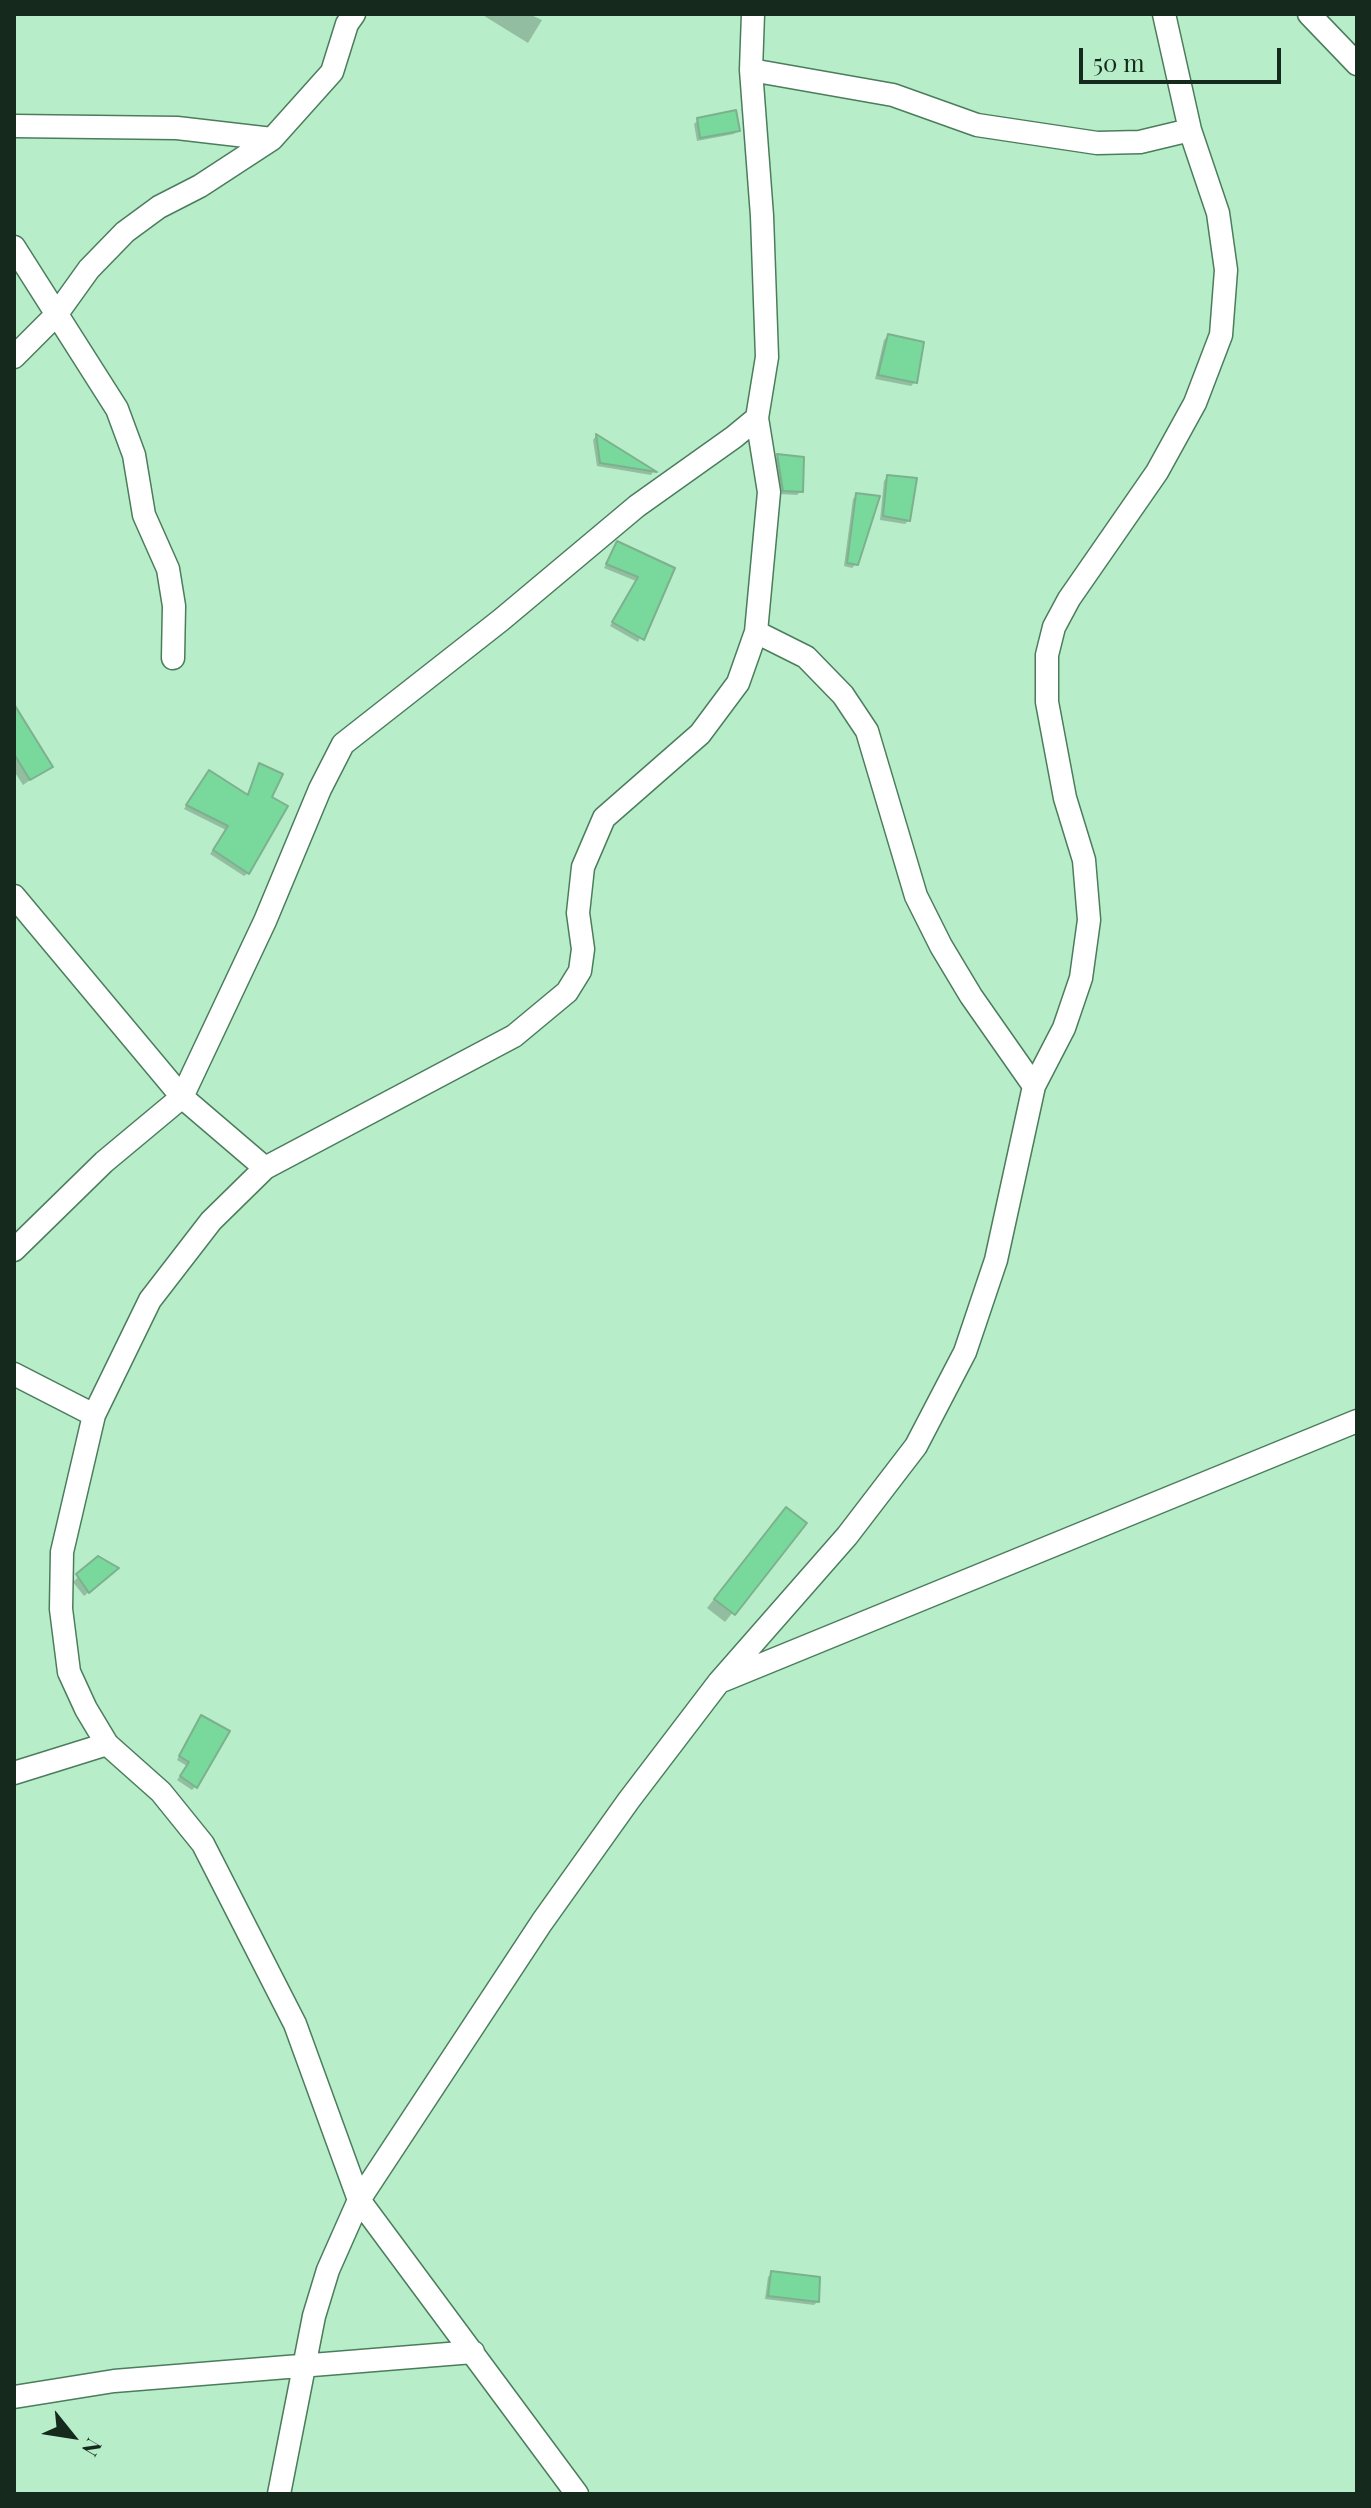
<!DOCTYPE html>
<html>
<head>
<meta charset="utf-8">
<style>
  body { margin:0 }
  #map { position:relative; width:1371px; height:2508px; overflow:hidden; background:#b7edc8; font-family:"Playfair Display",serif }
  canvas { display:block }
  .frame { position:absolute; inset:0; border:16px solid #152a1d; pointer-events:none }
  .north { position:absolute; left:32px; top:2396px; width:80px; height:80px; -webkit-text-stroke:6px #b7edc8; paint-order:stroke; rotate:120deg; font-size:22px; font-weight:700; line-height:32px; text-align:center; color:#152a1d }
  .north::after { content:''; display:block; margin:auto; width:28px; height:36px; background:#152a1d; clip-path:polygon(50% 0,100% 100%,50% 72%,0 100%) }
  .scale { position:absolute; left:1079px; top:48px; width:202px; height:36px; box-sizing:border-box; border:4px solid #152a1d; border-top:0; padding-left:10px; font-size:24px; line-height:28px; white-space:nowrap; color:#152a1d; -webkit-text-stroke:6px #b7edc8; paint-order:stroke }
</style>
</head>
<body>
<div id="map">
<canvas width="1371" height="2508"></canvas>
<div class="frame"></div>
<div class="north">N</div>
<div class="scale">50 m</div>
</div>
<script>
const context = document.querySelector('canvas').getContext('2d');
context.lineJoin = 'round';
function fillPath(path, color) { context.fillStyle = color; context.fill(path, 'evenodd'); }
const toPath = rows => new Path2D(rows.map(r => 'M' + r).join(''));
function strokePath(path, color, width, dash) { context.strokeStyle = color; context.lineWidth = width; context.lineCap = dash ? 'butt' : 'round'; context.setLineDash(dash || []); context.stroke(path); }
fillPath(toPath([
  [481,14,529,14,542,20,528,43],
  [698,120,738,130,734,134,697,141,694,124],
  [888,336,915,382,911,386,875,379,884,340],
  [596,436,653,472,651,475,597,466,593,440],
  [778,456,801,491,797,495,780,494,774,459],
  [887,477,909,520,905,524,880,520,884,481],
  [857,495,856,564,852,568,844,566,853,499],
  [618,543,672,569,638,642,610,626,636,581,604,568],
  [14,709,50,766,23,785,14,771],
  [259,766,269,798,248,873,244,876,210,854,226,830,184,809,205,776,246,796],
  [778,1518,804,1524,725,1622,707,1608],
  [98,1558,113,1572,84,1596,73,1582],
  [201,1717,196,1786,192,1790,177,1780,187,1766,177,1760],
  [772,2273,817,2302,814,2305,765,2299,768,2277]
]), '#0003');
const building = toPath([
  [736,110,740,131,700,138,697,118,736,110],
  [888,334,924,342,917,383,878,375,888,334],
  [596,434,657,472,600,463,596,434],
  [777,454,804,457,803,492,783,491,777,454],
  [887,475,917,478,910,521,883,516,887,475],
  [856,493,880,496,858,565,847,563,856,493],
  [617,541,675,568,644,640,612,622,638,577,606,564,617,541],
  [14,704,53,767,30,780,14,754,14,704],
  [259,763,283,774,272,797,288,806,249,874,213,850,228,826,186,805,209,770,248,795,259,763],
  [786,1507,807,1523,735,1615,714,1599,786,1507],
  [98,1556,119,1568,89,1593,76,1574,98,1556],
  [201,1715,230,1731,197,1788,180,1776,189,1762,179,1756,201,1715],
  [771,2271,820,2277,819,2302,768,2296,771,2271]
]);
fillPath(building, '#79d89c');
strokePath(building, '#7db18e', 2);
const minor = toPath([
  [1309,14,1357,64],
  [751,70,893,95,977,125,1097,143,1140,142,1190,130],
  [14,126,177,128,272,139,332,72,347,24,354,14],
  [14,247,117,409,134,455,144,515,168,569,174,606,173,658],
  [14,357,56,315,89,269,125,232,159,207,200,186,272,139],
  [756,632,806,657,843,695,867,731,916,896,941,946,971,996,1034,1086],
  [14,896,182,1097,265,1168],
  [14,1250,104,1162,182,1097,265,921,320,789,343,744,501,620,637,506,734,437,757,418,767,357,762,216,751,70,753,14],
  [14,1374,94,1415,62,1552,61,1609,69,1672,86,1709,107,1744,161,1792,203,1844,295,2024,359,2200,328,2270,314,2316,279,2494],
  [94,1415,150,1300,211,1221,265,1168,514,1036,567,992,580,971,583,949,578,913,583,867,604,818,700,734,738,683,756,632,769,492,757,418],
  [724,1680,1357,1421],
  [14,1773,107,1744],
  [14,2397,114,2381,473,2352],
  [577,2494,359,2200,542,1922,629,1800,719,1682,847,1536,916,1446,965,1352,996,1260,1034,1086,1064,1028,1081,978,1089,920,1084,860,1065,798,1047,702,1047,655,1054,627,1069,599,1157,472,1195,403,1221,335,1226,270,1218,213,1190,130,1164,14]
]);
strokePath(minor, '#4b7d5c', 25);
strokePath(minor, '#fff', 22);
</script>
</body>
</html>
